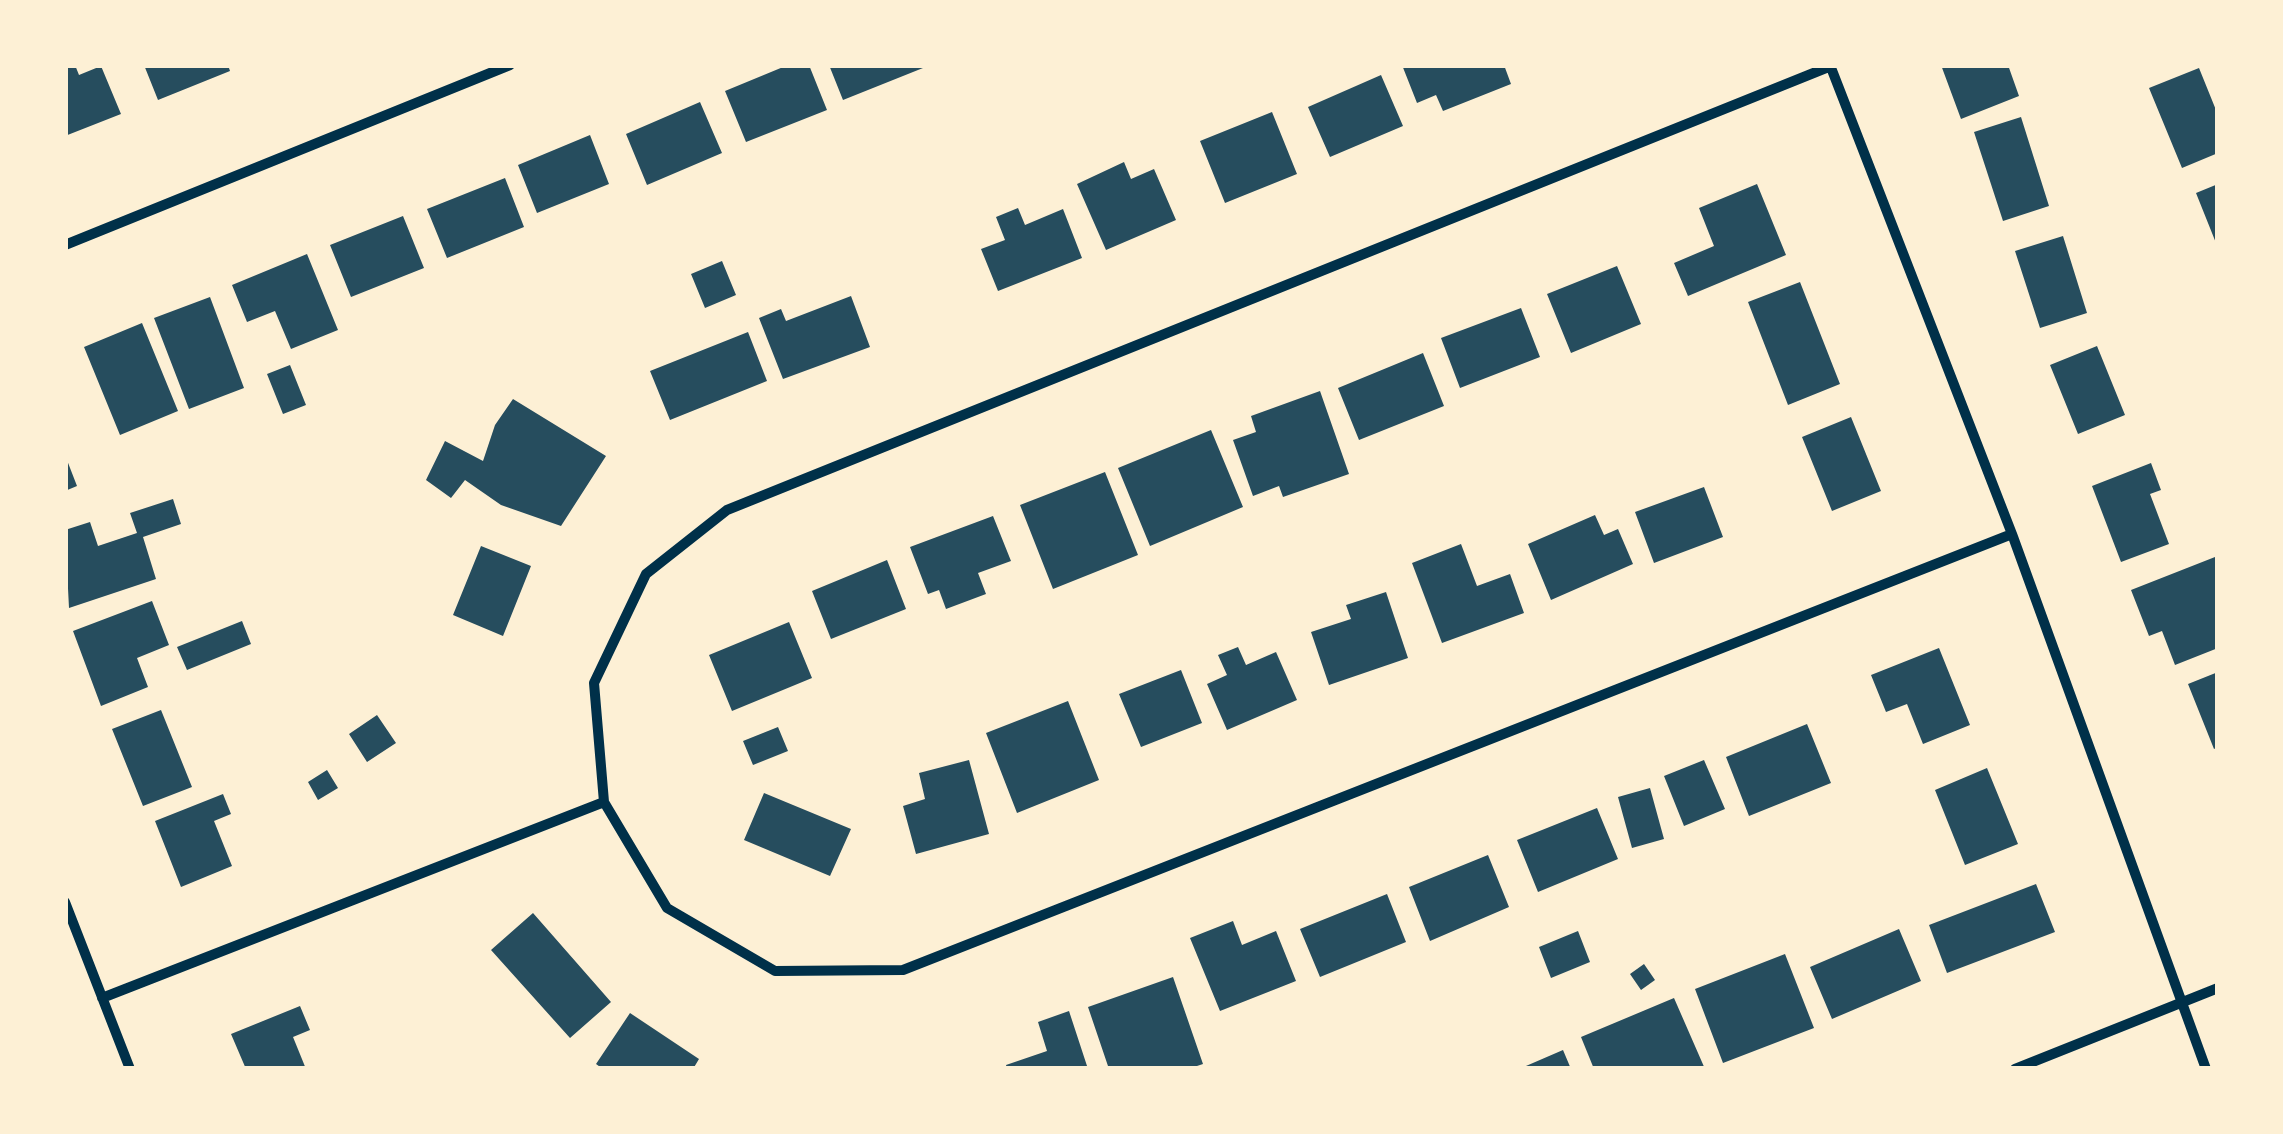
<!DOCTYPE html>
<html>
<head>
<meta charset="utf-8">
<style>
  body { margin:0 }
  #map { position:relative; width:2283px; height:1134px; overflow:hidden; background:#fdf0d5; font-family:Helvetica,sans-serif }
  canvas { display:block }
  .frame { position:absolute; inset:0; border:68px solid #fdf0d5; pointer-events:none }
</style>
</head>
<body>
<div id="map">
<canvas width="2283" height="1134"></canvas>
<div class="frame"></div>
</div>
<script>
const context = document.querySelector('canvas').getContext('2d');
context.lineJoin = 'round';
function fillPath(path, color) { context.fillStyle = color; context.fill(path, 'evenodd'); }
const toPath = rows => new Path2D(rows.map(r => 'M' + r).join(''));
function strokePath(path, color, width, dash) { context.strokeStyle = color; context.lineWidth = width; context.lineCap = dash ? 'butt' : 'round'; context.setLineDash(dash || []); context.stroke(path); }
fillPath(toPath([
  [65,65,75,65,79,75,101,66,121,114,65,136],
  [144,65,228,65,230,71,158,100],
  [788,65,809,65,827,110,746,142,725,91],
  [829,65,922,65,923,68,843,100],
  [1402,65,1504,65,1511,84,1443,111,1436,95,1417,103],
  [1941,65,2008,65,2019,96,1961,119],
  [2199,68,2218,115,2218,153,2182,168,2149,88],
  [1381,75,1403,126,1330,157,1308,107],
  [700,102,722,153,647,185,626,134],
  [1272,112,1297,174,1225,203,1200,141],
  [2021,117,2049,206,2003,221,1974,132],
  [590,135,609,184,537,213,518,165],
  [1124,162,1131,179,1154,169,1176,220,1106,250,1077,184],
  [505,178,524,227,447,258,427,209],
  [1757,184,1786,255,1688,296,1674,263,1714,246,1699,208],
  [2218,184,2218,248,2196,193],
  [1018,208,1025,225,1063,209,1082,258,998,291,981,249,1005,240,996,217],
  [403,216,424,268,351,297,330,245],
  [2063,236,2087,313,2040,328,2015,251],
  [307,254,338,330,291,349,275,311,247,322,232,285],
  [722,261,736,295,705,308,691,274],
  [1617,266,1641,324,1571,353,1547,294],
  [1800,282,1840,384,1788,405,1748,302],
  [851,296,870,347,783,379,759,318,781,309,786,321],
  [210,297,244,388,189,409,154,318],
  [1521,308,1540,357,1460,388,1441,338],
  [142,323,178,411,120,435,84,347],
  [748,332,767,381,670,420,650,371],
  [2097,346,2125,415,2078,434,2050,365],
  [1423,353,1444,406,1359,440,1338,388],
  [290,365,306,405,283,414,267,374],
  [1320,391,1349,474,1283,497,1279,486,1253,496,1233,440,1256,432,1251,416],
  [513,399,606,456,561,526,501,505,465,480,451,498,426,480,445,441,483,461,495,425],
  [1851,417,1881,491,1832,511,1802,437],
  [1211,430,1243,507,1150,546,1118,468],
  [65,455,77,486,65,491],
  [2151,463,2161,490,2150,494,2169,544,2121,562,2092,486],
  [1105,472,1138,555,1053,589,1020,505],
  [1704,487,1723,537,1654,563,1635,512],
  [173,499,181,524,143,537,156,579,69,608,65,530,90,522,98,546,137,533,130,513],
  [1595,515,1604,535,1618,529,1633,564,1551,600,1528,544],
  [993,516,1011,561,978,573,986,594,946,609,939,590,928,594,910,547],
  [1461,544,1477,586,1510,574,1524,613,1442,643,1412,563],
  [481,546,531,566,503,636,453,615],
  [2215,557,2218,648,2175,665,2162,631,2149,636,2131,590],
  [887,560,906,609,831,639,812,591],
  [1386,592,1408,658,1329,685,1311,632,1351,619,1346,605],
  [152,601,169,645,137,658,148,687,101,706,73,631],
  [242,621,251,644,187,670,177,647],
  [789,622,812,678,732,711,709,655],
  [1238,647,1246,665,1276,652,1297,700,1227,730,1207,684,1227,675,1218,655],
  [1939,648,1970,725,1923,744,1907,704,1886,712,1871,675],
  [1181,670,1202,723,1141,747,1119,694],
  [2218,672,2218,747,2214,749,2188,684],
  [1068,701,1099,780,1017,813,986,733],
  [161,710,192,787,143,806,112,729],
  [377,715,396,743,367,762,349,734],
  [1807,724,1831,783,1749,816,1726,757],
  [778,727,788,751,753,765,743,741],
  [969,760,989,834,916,854,903,806,925,799,919,773],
  [1704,760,1725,809,1684,826,1664,776],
  [1987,768,2018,844,1965,865,1935,790],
  [327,770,338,788,318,800,308,782],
  [1650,788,1664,839,1632,848,1618,797],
  [764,793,851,829,830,876,744,840],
  [223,794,231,814,214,821,232,866,181,887,155,821],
  [1597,808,1618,859,1538,892,1517,840],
  [1488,855,1509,907,1430,941,1409,887],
  [2036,884,2055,932,1947,973,1929,925],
  [1387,894,1406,942,1320,977,1300,929],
  [533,913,611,1002,570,1038,491,950],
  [1233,921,1242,945,1276,931,1296,981,1220,1011,1190,938],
  [1899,929,1921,981,1832,1019,1810,967],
  [1578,931,1590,962,1551,978,1539,947],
  [1785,954,1814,1028,1723,1063,1695,989],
  [1644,964,1655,980,1641,990,1630,974],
  [1173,977,1203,1064,1188,1069,1109,1069,1088,1007],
  [1674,998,1705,1069,1594,1069,1581,1037],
  [300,1006,310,1030,293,1037,306,1069,246,1069,231,1034],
  [1069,1011,1088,1069,1007,1069,1006,1065,1047,1051,1038,1022],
  [630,1013,699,1059,693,1069,603,1069,596,1064],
  [1563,1050,1571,1069,1519,1069]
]), '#264d5e');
strokePath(toPath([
  [1830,65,2012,534,2206,1069],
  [1831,66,727,510,646,574,594,683,604,802,667,908,775,971,903,970,2012,534],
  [65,245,510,65],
  [65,902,130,1069],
  [102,998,604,802],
  [2015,1069,2218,988]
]), '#003049', 10);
</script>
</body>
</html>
